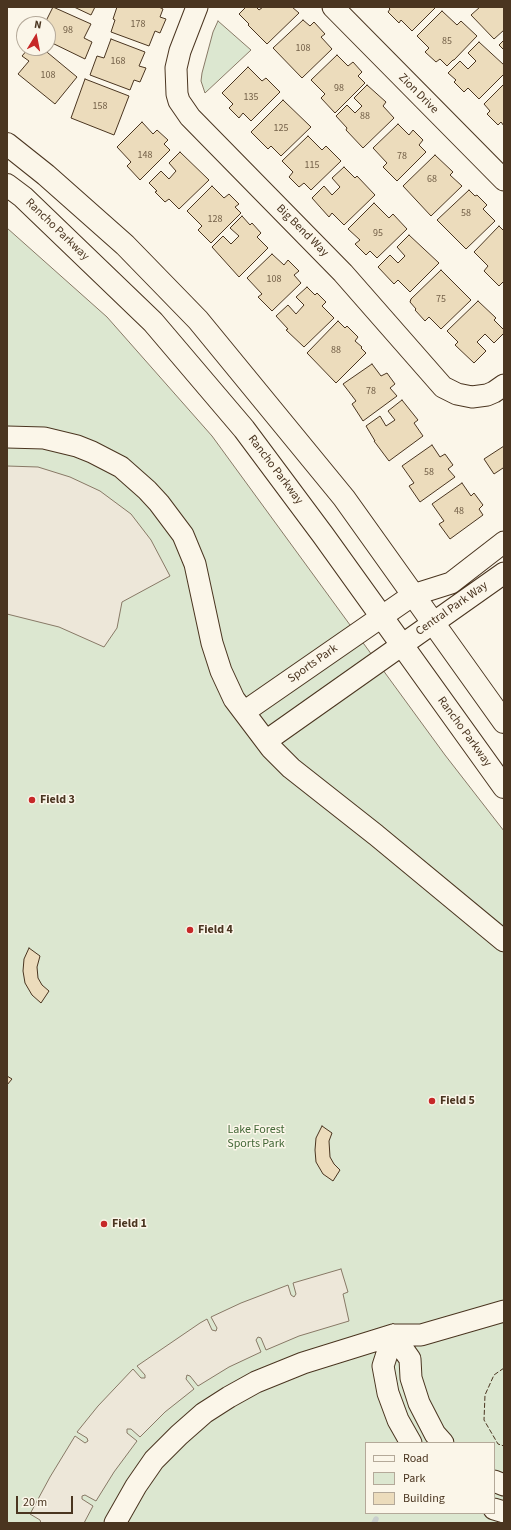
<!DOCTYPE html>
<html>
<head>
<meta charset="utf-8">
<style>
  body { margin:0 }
  #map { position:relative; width:511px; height:1530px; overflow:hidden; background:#fbf6e9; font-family:"Source Sans 3",sans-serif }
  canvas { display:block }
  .frame { position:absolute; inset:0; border:8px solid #4a3520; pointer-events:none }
  .legend { position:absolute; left:365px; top:1442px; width:130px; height:72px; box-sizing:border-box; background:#fbf6e9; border:1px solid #b4a999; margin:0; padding:5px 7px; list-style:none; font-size:12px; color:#4a3520 }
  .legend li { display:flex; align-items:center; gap:8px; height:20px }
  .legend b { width:20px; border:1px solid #b4a999 }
  .north { position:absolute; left:16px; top:16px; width:40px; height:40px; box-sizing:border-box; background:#fbf6e9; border:1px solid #b4a999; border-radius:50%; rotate:10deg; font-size:11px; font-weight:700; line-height:16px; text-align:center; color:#4a3520 }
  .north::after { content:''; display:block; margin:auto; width:14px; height:18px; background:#c62828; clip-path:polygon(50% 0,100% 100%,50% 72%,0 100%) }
  .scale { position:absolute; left:16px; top:1496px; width:57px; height:18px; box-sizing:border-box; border:2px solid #4a3520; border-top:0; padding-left:5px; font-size:12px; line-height:14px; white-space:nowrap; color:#4a3520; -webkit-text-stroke:3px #fbf6e9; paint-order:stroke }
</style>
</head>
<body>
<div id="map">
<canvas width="511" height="1530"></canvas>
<div class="frame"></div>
<ul class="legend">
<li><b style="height:5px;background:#fbf6e9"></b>Road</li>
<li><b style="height:11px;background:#dce7d0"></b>Park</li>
<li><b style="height:11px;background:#ecdcbc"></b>Building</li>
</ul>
<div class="north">N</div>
<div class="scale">20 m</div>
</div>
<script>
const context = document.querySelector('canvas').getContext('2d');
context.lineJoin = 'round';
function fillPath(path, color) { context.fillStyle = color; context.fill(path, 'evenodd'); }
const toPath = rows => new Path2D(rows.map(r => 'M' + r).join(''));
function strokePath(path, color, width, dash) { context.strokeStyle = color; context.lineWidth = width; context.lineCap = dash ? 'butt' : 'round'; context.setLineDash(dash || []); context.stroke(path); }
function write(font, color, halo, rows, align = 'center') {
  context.font = font + ' "Source Sans 3",sans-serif'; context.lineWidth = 3; context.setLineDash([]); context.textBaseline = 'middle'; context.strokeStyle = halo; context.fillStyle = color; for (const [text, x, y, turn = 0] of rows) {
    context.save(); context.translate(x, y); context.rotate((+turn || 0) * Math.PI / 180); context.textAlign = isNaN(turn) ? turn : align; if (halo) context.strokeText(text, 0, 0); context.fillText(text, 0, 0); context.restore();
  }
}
const green = toPath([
  [218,21,251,50,205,93,201,81,202,73,213,32,218,21],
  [7,228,107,317,212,436,445,755,504,831,504,1523,7,1523,7,228],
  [366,1443,494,1443,494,1513,366,1513,366,1443]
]);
fillPath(green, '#dce7d0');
strokePath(green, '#887966', 1);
const parking = toPath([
  [7,466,38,467,70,477,100,491,131,514,151,540,170,576,122,602,117,628,104,647,59,627,7,614,7,466],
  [341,1269,348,1292,343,1294,349,1321,299,1336,266,1350,261,1338,258,1337,256,1340,261,1352,229,1367,198,1386,190,1376,187,1375,186,1379,194,1389,165,1412,140,1437,131,1429,127,1429,127,1433,137,1441,114,1472,96,1501,85,1495,82,1496,82,1499,93,1506,84,1523,41,1523,40,1520,30,1514,50,1477,75,1436,85,1443,88,1441,87,1438,77,1432,98,1406,133,1369,141,1378,145,1378,145,1375,137,1366,200,1323,207,1319,212,1330,216,1331,217,1328,211,1317,241,1303,288,1285,291,1295,294,1297,296,1294,293,1283,341,1269]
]);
fillPath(parking, '#ede7d9');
strokePath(parking, '#887966', 1);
strokePath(toPath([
  [374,1523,376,1519]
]), '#c9cecd', 5.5);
const building = toPath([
  [53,7,91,24,84,38,92,42,85,59,48,41,48,24,45,23,53,7],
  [74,7,95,7,91,15,74,7],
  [117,7,159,7,163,9,160,17,166,19,160,33,155,31,149,46,111,32,115,20,113,19,117,7],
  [246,7,256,7,259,10,263,7,292,7,299,13,267,44,248,25,249,24,239,14,246,7],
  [388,7,436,7,412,31,401,20,399,23,388,12,390,9,388,7],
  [480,7,504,7,504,30,494,39,471,15,480,7],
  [442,11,457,25,461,21,477,36,454,60,453,60,447,66,440,59,436,62,425,52,429,48,417,36,442,11],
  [303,20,310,26,314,22,325,34,321,37,332,49,302,78,273,48,303,20],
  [111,39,145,52,139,66,146,68,140,82,134,80,130,90,90,75,97,56,104,58,111,39],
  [504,40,504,50,499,45,504,40],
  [479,42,504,65,504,74,479,99,468,88,464,92,454,82,456,80,448,73,460,61,468,69,476,61,468,53,479,42],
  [34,48,42,48,77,77,55,104,18,74,29,61,22,56,28,49,31,51,34,48],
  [337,55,348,66,353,62,362,72,358,76,365,83,335,113,321,98,325,94,311,80,337,55],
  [248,67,262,81,266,78,280,92,251,121,243,113,239,118,229,108,233,104,222,93,248,67],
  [85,79,129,96,114,135,71,118,85,79],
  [504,84,504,126,501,122,498,125,487,114,490,111,484,104,504,84],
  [367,85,386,102,383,106,394,118,363,148,346,130,347,128,336,116,347,105,355,113,362,106,354,98,367,85],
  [283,100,311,127,281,156,271,146,268,149,251,132,283,100],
  [142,122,153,134,157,130,168,140,164,144,170,150,140,180,127,166,131,162,117,147,142,122],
  [398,124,409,135,413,130,423,140,419,145,426,152,397,181,383,167,387,163,373,148,398,124],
  [308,136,322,150,326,146,341,161,311,190,304,183,299,187,289,177,293,172,282,161,308,136],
  [180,152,209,180,179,209,169,199,165,202,155,192,157,191,149,183,161,171,169,179,176,171,169,163,180,152],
  [435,155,453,172,450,175,462,186,431,216,403,186,435,155],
  [344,167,355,178,357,176,375,195,344,225,332,213,329,217,312,198,324,186,332,195,340,187,332,178,344,167],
  [212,186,224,198,229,194,239,204,235,207,241,213,211,243,198,230,202,226,187,211,212,186],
  [469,190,475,196,477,195,487,205,483,209,495,221,466,249,437,220,469,190],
  [374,203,389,218,393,214,407,229,377,258,370,251,366,255,355,244,360,240,348,229,374,203],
  [242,216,250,225,252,223,261,233,257,237,268,248,239,277,212,247,223,236,231,244,239,236,230,228,242,216],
  [499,226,504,231,504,281,499,286,484,271,488,266,474,252,499,226],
  [409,235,439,263,410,292,398,280,394,284,378,267,390,255,398,263,405,256,397,247,409,235],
  [272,254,284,265,288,260,299,271,294,275,301,283,272,311,258,297,262,294,247,278,272,254],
  [441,270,471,300,441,329,429,317,425,321,415,310,416,309,410,302,411,299,441,270],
  [307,287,315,295,317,293,326,302,322,306,334,318,304,347,286,330,288,329,276,316,288,305,296,314,304,305,296,297,307,287],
  [478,301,496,318,494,320,504,330,504,333,494,343,485,334,477,342,486,351,474,363,455,345,458,342,447,331,478,301],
  [338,321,345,328,347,326,358,337,355,341,362,347,361,348,366,353,336,383,307,353,338,321],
  [372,364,381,376,387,373,395,384,390,388,397,396,363,421,352,404,356,401,343,384,372,364],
  [402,400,418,420,414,423,423,436,389,461,374,441,375,441,366,426,380,416,386,426,395,420,388,411,402,400],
  [432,445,440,457,445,454,453,465,448,469,455,477,420,502,409,486,414,483,402,466,432,445],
  [504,446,504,470,503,468,494,474,484,459,504,446],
  [462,483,471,496,474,493,483,505,479,509,483,515,450,539,439,524,444,521,432,504,462,483],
  [29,948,40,956,37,967,38,978,42,985,49,991,41,1003,32,995,25,983,23,971,24,959,29,948],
  [7,1076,12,1079,7,1085,7,1076],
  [322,1126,332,1133,329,1141,330,1157,334,1164,340,1170,333,1181,323,1174,316,1162,315,1150,316,1138,322,1126]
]);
fillPath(building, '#ecdcbc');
strokePath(building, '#4a3520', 1);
const minor = toPath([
  [197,7,180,51,176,68,177,94,179,101,190,117,343,273,443,387,457,394,472,397,487,395,494,392,504,385],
  [333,7,504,180],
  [7,437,44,438,77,446,92,452,121,467,147,490,159,503,183,535,195,564,212,643,221,671,234,699,271,748,291,768,376,835,504,941],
  [244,712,413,595,451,583,504,542],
  [266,741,504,573],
  [393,1335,410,1359,411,1378,419,1403,435,1434,443,1443],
  [393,1335,383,1366,388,1393,398,1420,411,1443],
  [494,1481,504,1485],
  [494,1509,504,1512],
  [115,1523,136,1486,154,1460,179,1435,204,1413,229,1397,256,1382,303,1363,393,1335,421,1335,504,1311]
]);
const major = toPath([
  [7,144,46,175,125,245,198,320,344,498,504,722],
  [7,185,23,197,153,322,244,429,323,535,504,787]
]);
strokePath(minor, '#4a3520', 23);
strokePath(major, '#4a3520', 24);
strokePath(minor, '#fbf6e9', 21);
strokePath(major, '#fbf6e9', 22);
strokePath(toPath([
  [504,1368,494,1375,485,1395,484,1420,498,1444,504,1446]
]), '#4a3520', 1, [5, 2]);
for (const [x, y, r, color] of [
  [32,800,4,"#c62828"],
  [190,930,4,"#c62828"],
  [432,1101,4,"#c62828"],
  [104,1224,4,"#c62828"]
]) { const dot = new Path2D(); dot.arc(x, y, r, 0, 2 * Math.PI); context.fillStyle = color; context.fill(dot); strokePath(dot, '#fbf6e9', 1.5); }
write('10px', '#725f47', null, [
  ["178",138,25],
  ["98",68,31],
  ["85",447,42],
  ["108",303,49],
  ["168",118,62],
  ["108",48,76],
  ["98",339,89],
  ["135",251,98],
  ["158",100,107],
  ["88",365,117],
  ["125",281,129],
  ["148",145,156],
  ["78",402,157],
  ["115",312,166],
  ["68",432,180],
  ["58",466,214],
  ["128",215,220],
  ["95",378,234],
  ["108",274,280],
  ["75",441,300],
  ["88",336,351],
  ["78",371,392],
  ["58",429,473],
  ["48",459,512]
]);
write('12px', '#4a3520', '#fbf6e9', [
  ["Zion Drive",418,94,45],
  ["Rancho Parkway",57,230,44],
  ["Big Bend Way",302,231,45],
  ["Rancho Parkway",275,470,53],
  ["Central Park Way",452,609,-35],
  ["Sports Park",313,664,-35],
  ["Rancho Parkway",464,732,54]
]);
write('bold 12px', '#4a3520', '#fbf6e9', [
  ["Field 3",40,800],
  ["Field 4",198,930],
  ["Field 5",440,1101],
  ["Field 1",112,1224]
], 'left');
write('12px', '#436837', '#fbf6e9', [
  ["Lake Forest",256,1130],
  ["Sports Park",256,1144]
]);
</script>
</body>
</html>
